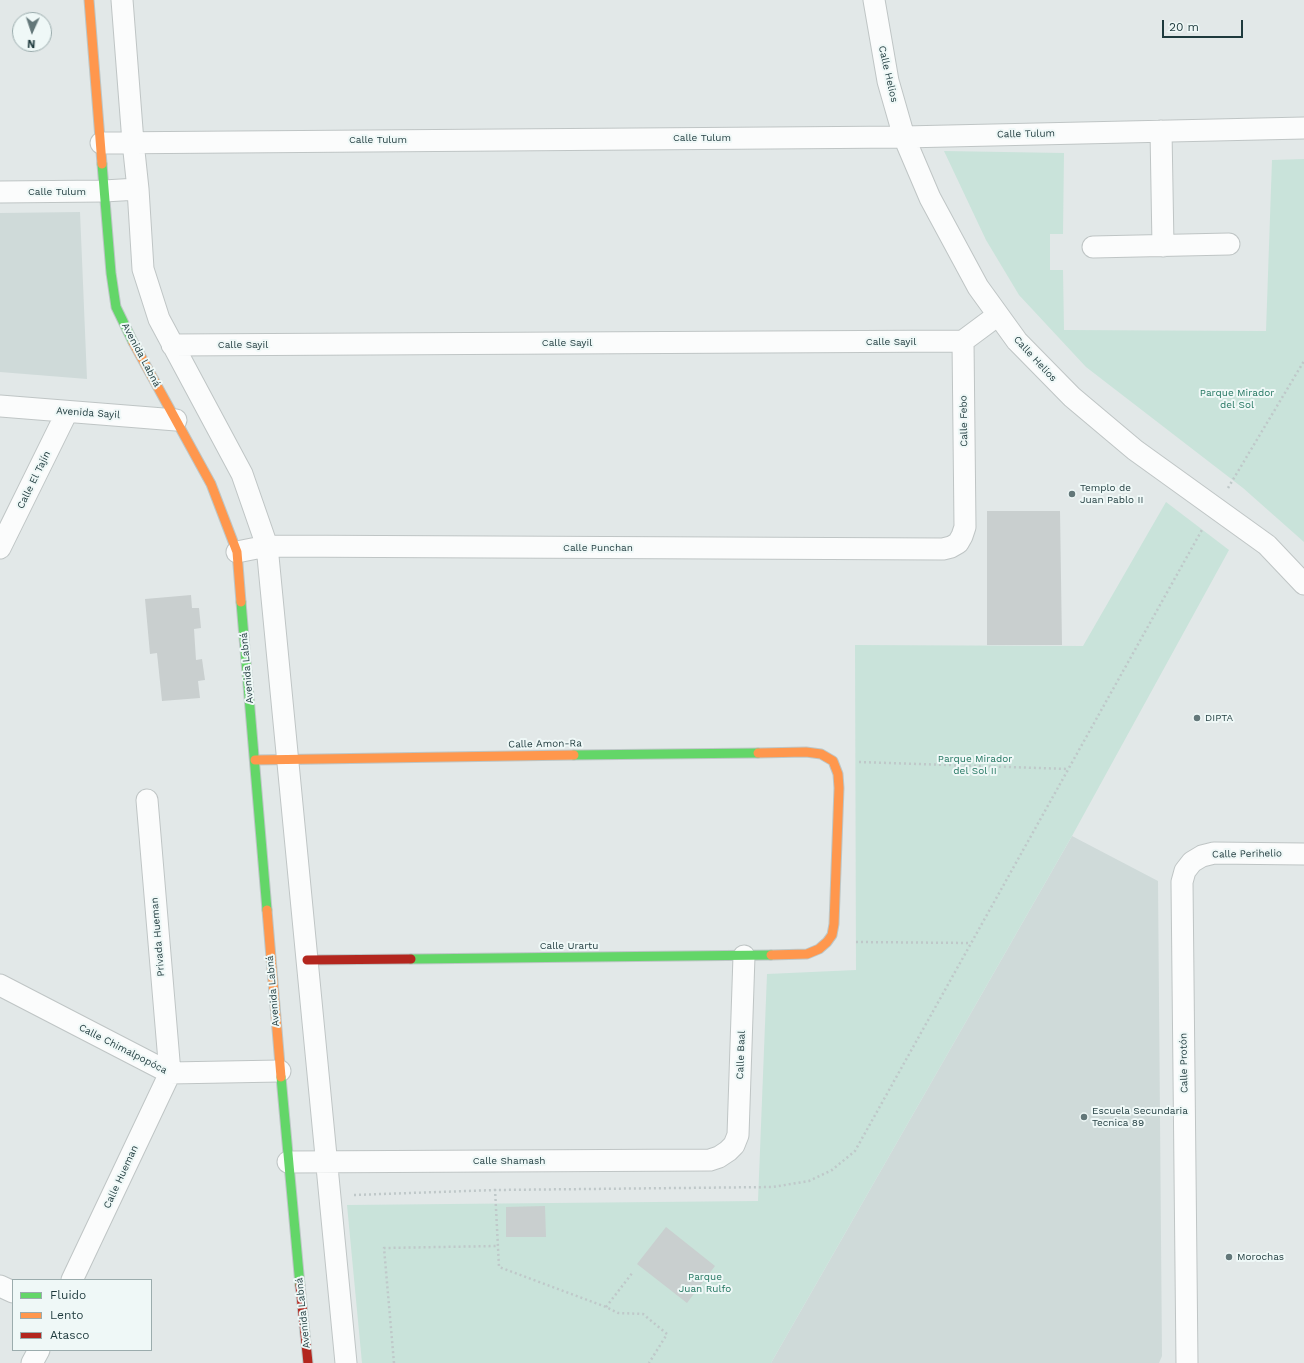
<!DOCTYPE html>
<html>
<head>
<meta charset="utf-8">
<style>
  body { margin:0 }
  #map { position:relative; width:1304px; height:1363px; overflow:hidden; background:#e2e8e8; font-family:"Work Sans",sans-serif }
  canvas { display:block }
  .legend { position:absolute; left:12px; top:1279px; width:140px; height:72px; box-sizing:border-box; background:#eff8f7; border:1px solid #9bacad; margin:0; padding:5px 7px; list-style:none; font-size:12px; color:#1e3a3d }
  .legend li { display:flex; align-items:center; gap:8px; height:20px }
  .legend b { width:20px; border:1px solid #9bacad }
  .north { position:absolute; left:12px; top:12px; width:40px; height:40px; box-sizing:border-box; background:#eff8f7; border:1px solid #9bacad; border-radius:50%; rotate:183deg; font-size:11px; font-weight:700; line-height:16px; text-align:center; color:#1e3a3d }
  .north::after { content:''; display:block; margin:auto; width:14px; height:18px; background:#637779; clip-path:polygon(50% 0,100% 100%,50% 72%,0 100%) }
  .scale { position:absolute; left:1162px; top:20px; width:81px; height:18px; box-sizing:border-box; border:2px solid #1e3a3d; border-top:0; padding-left:5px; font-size:12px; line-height:14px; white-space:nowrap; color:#1e3a3d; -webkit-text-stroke:3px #eff8f7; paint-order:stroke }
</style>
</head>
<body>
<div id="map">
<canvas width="1304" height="1363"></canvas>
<ul class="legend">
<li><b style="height:5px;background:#63d668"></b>Fluido</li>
<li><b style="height:5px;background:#ff974d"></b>Lento</li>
<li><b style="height:5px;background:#b3261e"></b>Atasco</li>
</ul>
<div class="north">N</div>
<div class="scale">20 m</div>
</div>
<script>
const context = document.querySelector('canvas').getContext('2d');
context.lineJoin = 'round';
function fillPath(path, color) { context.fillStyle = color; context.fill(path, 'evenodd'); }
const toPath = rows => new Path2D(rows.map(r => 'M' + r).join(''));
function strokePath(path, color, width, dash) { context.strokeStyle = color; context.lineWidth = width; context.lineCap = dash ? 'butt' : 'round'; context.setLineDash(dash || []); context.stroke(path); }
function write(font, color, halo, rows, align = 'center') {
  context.font = font + ' "Work Sans",sans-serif'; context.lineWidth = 4; context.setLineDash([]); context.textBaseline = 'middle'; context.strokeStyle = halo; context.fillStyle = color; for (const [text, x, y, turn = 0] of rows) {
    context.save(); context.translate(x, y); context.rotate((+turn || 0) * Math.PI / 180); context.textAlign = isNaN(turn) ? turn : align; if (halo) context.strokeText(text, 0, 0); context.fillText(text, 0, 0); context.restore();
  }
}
fillPath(toPath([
  [80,212,87,379,0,372,0,213],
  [1072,836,1158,881,1162,1356,1159,1363,771,1363]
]), '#cfdad9');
fillPath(toPath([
  [944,151,1064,153,1063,234,1050,234,1050,270,1063,270,1064,330,1266,331,1272,160,1304,159,1304,542,1243,488,1086,367,1019,295,986,240],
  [1166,502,1229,550,1072,836,771,1363,362,1363,347,1205,758,1201,767,974,856,970,855,645,1083,646]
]), '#c9e3da');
fillPath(toPath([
  [987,511,1060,511,1062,645,987,645],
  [191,595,192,608,199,608,201,628,194,629,196,660,202,659,205,680,198,681,200,698,162,701,157,653,150,654,145,599],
  [545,1206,546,1237,506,1237,506,1207],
  [666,1227,715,1266,687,1303,637,1264]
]), '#c9cfcf');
const street = toPath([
  [122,0,133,142,138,189,143,269,159,319,242,474,267,546,346,1363],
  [874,0,888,81,904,137,930,198,978,287,1017,341,1072,397,1135,450,1267,545,1304,584],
  [1161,131,1163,246],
  [101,143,904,137,1304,128],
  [0,192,104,191,138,189],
  [1093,247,1229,244],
  [963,341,998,315],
  [172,345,963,341],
  [0,406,176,420],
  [0,548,67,412],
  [237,552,267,546,943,549,951,547,958,543,962,536,965,527,963,341],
  [147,800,170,1073],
  [0,985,170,1073,280,1071],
  [288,1162,710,1160,719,1157,728,1151,734,1145,738,1135,744,956],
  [72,1280,170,1073],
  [0,1286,13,1292],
  [32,1363,39,1350],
  [1187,1363,1182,882,1185,871,1192,862,1202,856,1214,853,1304,854]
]);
const fast = toPath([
  [102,164,111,273,116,307,133,342],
  [241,602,267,910],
  [574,755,758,753],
  [411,959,771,955],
  [281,1077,300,1285]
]);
const slow = toPath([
  [89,0,102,164],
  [133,342,211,484,237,552,241,602],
  [758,753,806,752,821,754,833,761,838,774,839,788,834,924,832,935,827,942,819,949,807,954,771,955],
  [255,760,574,755],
  [267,910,281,1077]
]);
const jam = toPath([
  [307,960,411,959],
  [300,1285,308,1363]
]);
strokePath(street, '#bfc5c5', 23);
strokePath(fast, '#bdc6c6', 11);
strokePath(slow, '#bdc6c6', 11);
strokePath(jam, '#bdc6c6', 11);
strokePath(toPath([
  [1228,488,1304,361],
  [859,762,1068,769],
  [856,942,971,943],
  [495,1189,499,1267,606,1307,618,1313,643,1314,667,1334,649,1363],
  [354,1195,495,1190,773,1187,809,1181,832,1170,855,1151,1203,528],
  [606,1307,633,1272],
  [394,1363,384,1248,497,1246]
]), '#bfc8c9', 2.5, [2, 3]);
strokePath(street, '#fbfcfc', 21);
strokePath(fast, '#63d668', 9);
strokePath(slow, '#ff974d', 9);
strokePath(jam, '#b3261e', 9);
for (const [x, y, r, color] of [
  [1072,494,4,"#637779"],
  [1197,718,4,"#637779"],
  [1084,1117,4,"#637779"],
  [1229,1257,4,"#637779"]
]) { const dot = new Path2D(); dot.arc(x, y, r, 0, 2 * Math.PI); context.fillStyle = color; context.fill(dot); strokePath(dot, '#eff8f7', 1.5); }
write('10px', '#1e3a3d', '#eff8f7', [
  ["Calle Helios",888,74,77],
  ["Calle Tulum",1026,134,-1],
  ["Calle Tulum",702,138],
  ["Calle Tulum",378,140],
  ["Calle Tulum",57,192],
  ["Calle Sayil",891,342],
  ["Calle Sayil",567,343],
  ["Calle Sayil",243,345],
  ["Avenida Labná",141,355,62],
  ["Calle Helios",1035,359,47],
  ["Avenida Sayil",88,413,4],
  ["Calle Febo",964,421,-91],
  ["Calle El Tajín",34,480,-64],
  ["Calle Punchan",598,548],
  ["Avenida Labná",247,668,-95],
  ["Calle Amon-Ra",545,744,-1],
  ["Calle Perihelio",1247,854,-1],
  ["Privada Hueman",158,937,-95],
  ["Calle Urartu",569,946],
  ["Avenida Labná",273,991,-95],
  ["Calle Chimalpopóca",123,1049,27],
  ["Calle Baal",741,1055,-88],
  ["Calle Protón",1184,1063,-91],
  ["Calle Shamash",509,1161],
  ["Calle Hueman",121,1177,-65],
  ["Avenida Labná",303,1313,-96]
]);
write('10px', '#257762', '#eff8f7', [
  ["Parque Mirador",1237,393],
  ["del Sol",1237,405],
  ["Parque Mirador",975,759],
  ["del Sol II",975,771],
  ["Parque",705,1277],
  ["Juan Rulfo",705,1289]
]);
write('10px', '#1e3a3d', '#eff8f7', [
  ["Templo de",1080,488],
  ["Juan Pablo II",1080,500],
  ["DIPTA",1205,718],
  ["Escuela Secundaria",1092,1111],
  ["Tecnica 89",1092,1123],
  ["Morochas",1237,1257]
], 'left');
</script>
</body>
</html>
